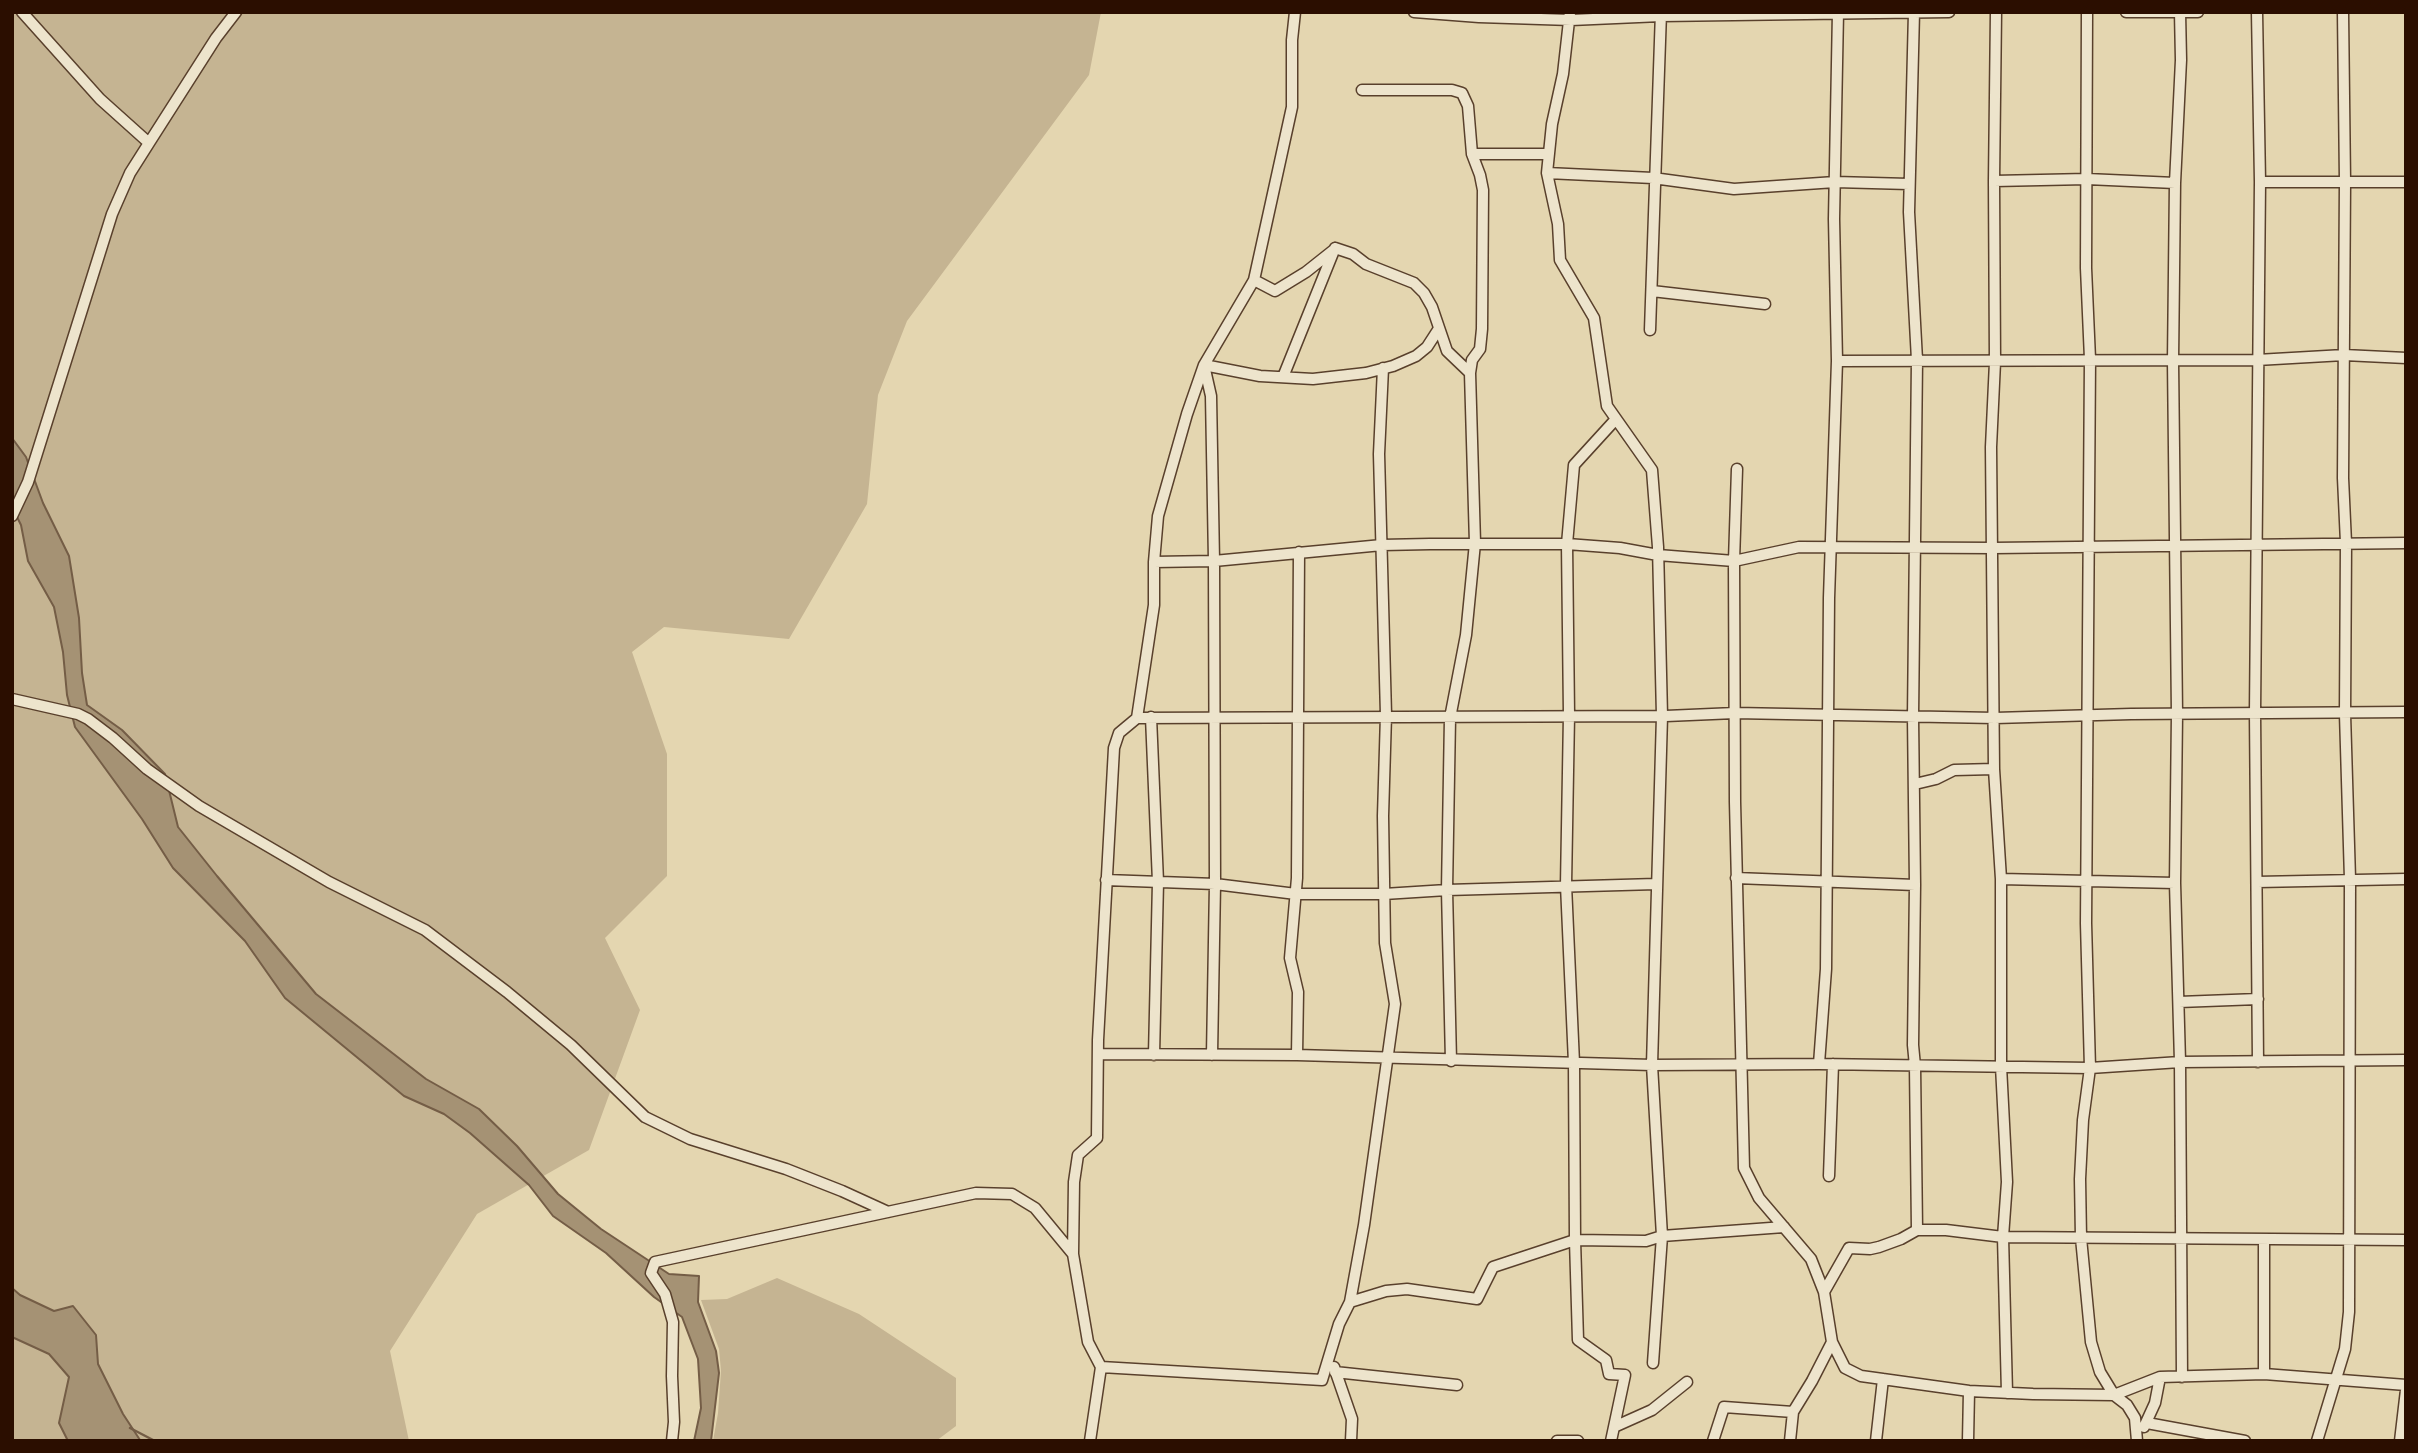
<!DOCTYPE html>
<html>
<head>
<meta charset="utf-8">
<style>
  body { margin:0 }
  #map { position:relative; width:2418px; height:1453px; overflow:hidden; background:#e4d6b0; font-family:Alegreya,serif }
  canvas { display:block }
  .frame { position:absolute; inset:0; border:14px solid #2b0e00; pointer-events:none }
</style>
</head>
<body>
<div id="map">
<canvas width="2418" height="1453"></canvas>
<div class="frame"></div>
</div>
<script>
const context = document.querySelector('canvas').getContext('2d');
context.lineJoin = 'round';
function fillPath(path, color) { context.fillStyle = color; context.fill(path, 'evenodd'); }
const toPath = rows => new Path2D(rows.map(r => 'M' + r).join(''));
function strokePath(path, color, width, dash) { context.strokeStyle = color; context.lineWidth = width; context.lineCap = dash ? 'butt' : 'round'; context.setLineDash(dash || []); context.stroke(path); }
fillPath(toPath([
  [12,12,1101,12,1089,75,907,321,878,395,867,504,789,639,664,627,632,652,667,754,667,876,605,938,640,1010,589,1150,477,1214,390,1351,409,1441,12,1441],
  [777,1278,859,1314,956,1378,956,1426,936,1441,713,1441,718,1413,721,1371,719,1349,701,1300,727,1299]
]), '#c5b492');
const water = toPath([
  [12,438,26,457,43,503,69,556,79,618,82,673,87,705,122,730,165,774,178,827,217,876,316,994,426,1079,479,1109,517,1146,558,1194,601,1229,669,1274,699,1276,698,1302,716,1351,719,1373,711,1441,694,1441,701,1408,698,1359,682,1317,654,1297,606,1253,553,1216,529,1185,470,1133,444,1114,404,1096,285,998,245,941,173,868,142,819,75,727,67,695,63,652,54,607,28,561,21,525,12,507,12,438],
  [12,1288,20,1295,54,1311,73,1306,96,1335,98,1364,123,1414,140,1440,146,1441,68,1441,59,1423,69,1377,49,1354,12,1337,12,1288]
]);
fillPath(water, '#a59274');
strokePath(water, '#745d46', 2);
strokePath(toPath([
  [130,1428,155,1441]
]), '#745d46', 2.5);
const minor = toPath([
  [22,12,100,99,149,143],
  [1414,12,1479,17,1571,20,1661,16,1949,12],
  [1570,12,1563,74,1552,124,1547,173,1558,224,1560,260,1594,318,1607,406,1652,470,1658,547,1662,716,1652,1065,1662,1236,1653,1363],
  [1914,12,1909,212,1917,360,1913,717,1915,885,1913,1045,1915,1066,1917,1230],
  [1996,12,1994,181,1995,362,1991,447,1994,769,2001,879,2001,1066,2007,1182,2003,1237,2007,1393],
  [2087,12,2086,268,2090,359,2086,923,2090,1068,2083,1120,2080,1179,2081,1238,2091,1342,2100,1372,2114,1395,2127,1405,2135,1418,2137,1441],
  [2126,12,2198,12],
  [2180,12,2181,60,2175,183,2173,361,2177,714,2175,883,2180,1062,2182,1377],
  [2257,12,2260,182,2255,713,2258,1062],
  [1362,90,1452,90,1462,93,1468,106,1472,154,1480,175,1483,190,1482,329,1480,349,1472,360,1470,373],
  [1472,154,1549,154],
  [1547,173,1653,178,1734,189,1835,182,1909,184],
  [1994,181,2087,179,2175,183],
  [2260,182,2406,182],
  [1335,248,1353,254,1366,264,1414,283,1424,293,1432,307,1447,351,1470,373,1475,543,1466,635,1450,718,1447,890,1451,1061],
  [1254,280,1275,291,1306,272,1335,249],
  [1652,291,1765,304],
  [1650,330,1661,12],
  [1837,361,2257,360,2344,355,2406,358],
  [1204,365,1211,396,1214,561,1215,884,1212,1055],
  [1204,365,1260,376,1313,379,1366,373,1393,366,1416,356,1427,347,1438,330],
  [1283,377,1335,248],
  [1737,469,1734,561,1735,802,1744,1168,1759,1198,1811,1259,1824,1292,1832,1342,1845,1368,1861,1376,1969,1391,2033,1394,2114,1395,2160,1377,2264,1374,2406,1385],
  [12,516,28,482,112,214,130,173,149,143,216,38,236,12],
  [1154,562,1214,561,1382,545,1430,544,1567,544,1620,548,1658,555,1734,561,1799,547,1994,548,2406,543],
  [12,699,78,714,88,719,113,738,147,769,199,806,329,882,425,930,507,992,571,1045,645,1117,690,1139,786,1169,842,1191,888,1212],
  [1151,717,1158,882,1154,1055],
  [1137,718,1154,605,1154,562,1158,516,1187,414,1204,365,1254,280,1292,107,1292,40,1295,12],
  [1915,784,1936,779,1954,770,1994,769],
  [1736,878,1915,885],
  [2001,879,2175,883],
  [1106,880,1215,884,1296,894,1384,894,1447,890,1656,884],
  [2257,882,2406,879],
  [2179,1002,2258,999],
  [1098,1054,1297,1055,1652,1065,1819,1064,2090,1068,2180,1062,2406,1060],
  [1297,1055,1298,992,1290,958,1297,878,1299,552],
  [1819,1064,1826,969,1829,598,1837,361,1834,219,1838,12],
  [1829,1176,1833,1064],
  [1824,1292,1849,1248,1870,1249,1879,1247,1901,1239,1917,1230,1946,1230,2003,1237,2406,1240],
  [1350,1302,1386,1291,1407,1289,1477,1299,1493,1267,1575,1240,1646,1241,1662,1236,1784,1227],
  [1101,1367,1322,1380,1339,1324,1350,1302,1364,1225,1395,1004,1385,943,1383,816,1386,715,1379,454,1383,368],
  [1334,1367,1352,1419,1351,1441],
  [1335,1372,1457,1385],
  [2264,1374,2264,1239],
  [2147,1423,2245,1441],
  [1614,1427,1652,1410,1687,1382],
  [2144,1427,2155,1403,2160,1377],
  [672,1441,674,1422,672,1376,673,1322,665,1294,651,1273,655,1262,976,1193,1012,1194,1035,1208,1073,1254],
  [1090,1441,1101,1367,1088,1342,1073,1254,1074,1182,1078,1155,1097,1138,1098,1040,1114,748,1119,733,1137,718,1666,716,1735,713,1995,718,2131,714,2406,712],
  [1557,1441,1578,1441],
  [1611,1441,1625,1375,1609,1374,1606,1360,1578,1340,1575,1240,1574,1063,1566,885,1569,715,1567,544,1574,465,1616,419],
  [1713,1441,1724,1407,1793,1412,1812,1381,1832,1342],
  [1790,1441,1793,1412],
  [1876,1441,1883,1379],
  [1968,1441,1969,1391],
  [2317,1441,2345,1349,2349,1312,2350,879,2345,714,2346,543,2343,478,2345,182,2343,12],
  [2400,1441,2406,1390]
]);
strokePath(minor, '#59402c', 13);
strokePath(minor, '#ede4cc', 10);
</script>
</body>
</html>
